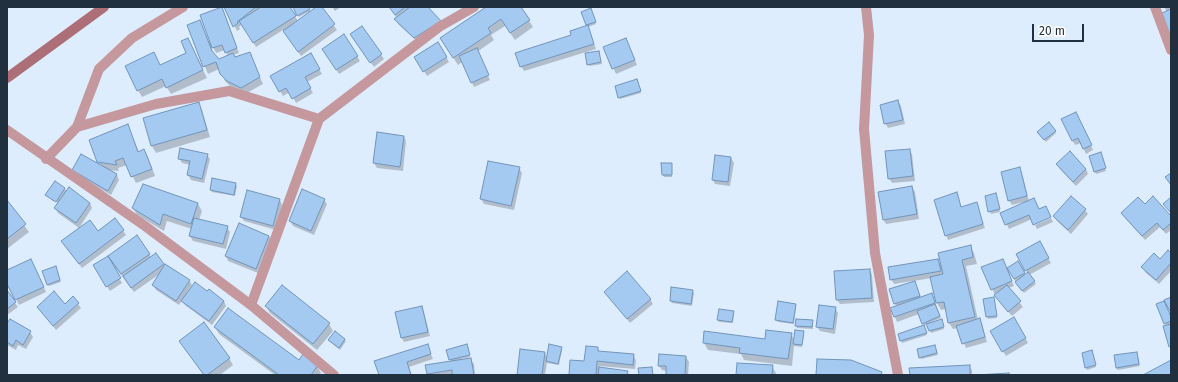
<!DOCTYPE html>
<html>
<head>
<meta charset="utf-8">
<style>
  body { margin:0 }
  #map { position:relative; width:1178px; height:382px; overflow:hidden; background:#deedfe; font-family:"Fira Sans",sans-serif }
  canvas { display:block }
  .frame { position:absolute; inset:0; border:8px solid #21303f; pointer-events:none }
  .scale { position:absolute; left:1032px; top:24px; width:52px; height:18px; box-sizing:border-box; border:2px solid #21303f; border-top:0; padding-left:5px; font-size:12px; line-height:14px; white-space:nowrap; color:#21303f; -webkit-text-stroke:3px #fff; paint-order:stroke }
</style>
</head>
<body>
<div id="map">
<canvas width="1178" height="382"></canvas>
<div class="frame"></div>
<div class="scale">20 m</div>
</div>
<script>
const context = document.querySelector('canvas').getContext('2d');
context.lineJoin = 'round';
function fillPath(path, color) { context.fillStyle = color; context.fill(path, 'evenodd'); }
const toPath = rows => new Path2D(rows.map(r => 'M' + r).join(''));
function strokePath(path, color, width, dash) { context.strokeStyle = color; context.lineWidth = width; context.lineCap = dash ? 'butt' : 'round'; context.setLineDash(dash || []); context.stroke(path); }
fillPath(toPath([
  [225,7,289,7,298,21,309,13,308,12,299,17,294,7,308,7,311,12,318,7,321,7,337,30,301,56,283,30,256,47,242,24,239,27,240,29,237,31],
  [332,7,341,7,335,11],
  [389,7,427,7,441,22,418,42,398,24,396,19,397,18],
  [488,7,520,7,533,27,515,40,505,26,491,35,494,40,477,52,490,80,474,87,462,62,458,65,445,45],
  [1164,7,1171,7,1171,35,1167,12],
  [222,8,239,53,233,55,235,59,249,53,263,84,245,94,232,88,225,81,219,69,208,74,188,26,199,21,209,42,210,41],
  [213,47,216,53,225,50,228,56,219,60,214,54,211,48],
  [583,12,592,12,596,24,588,27,596,49,524,71,521,66,588,26],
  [362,27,384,59,374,67,354,39],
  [344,36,360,61,339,74,326,54],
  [188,39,207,78,171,94,166,86,142,97,138,90,160,66,188,54],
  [438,43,449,62,427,76,415,57],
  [628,44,637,65,616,74,604,47],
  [599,52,602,64,590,66,588,64],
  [311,54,322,74,307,82,313,93,296,103,290,92,283,96,271,76],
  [637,80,641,93,620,99,619,97],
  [898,102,901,106,905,124,888,128,885,123],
  [198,103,202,110,210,137,156,153,152,146,144,119],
  [1078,118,1093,150,1086,154,1081,143,1075,145,1062,119],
  [128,126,139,152,144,150,148,157,155,176,136,183,127,165,118,168,119,171,107,170,117,175,119,180,111,195,76,175,101,166,98,162],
  [1055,131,1056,133,1046,142,1040,134],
  [404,136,406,141,403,171,377,168,374,163],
  [909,150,912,154,915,181,892,183,889,178],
  [1070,153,1086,169,1088,174,1076,186,1060,169,1057,164],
  [207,155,210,159,204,183,191,180,188,175,190,165,182,163,179,158],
  [1102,156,1106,171,1096,174,1095,172],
  [731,158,734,163,730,186,715,184,713,180],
  [489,162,519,168,522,173,514,210,484,204,481,199],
  [671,164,672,166,672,177,664,177,663,175],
  [1019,168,1022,173,1029,201,1032,219,1009,229,1001,213,1024,203,1024,202,1012,205,1009,200],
  [55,182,65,189,67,192,90,203,92,208,79,228,58,213,55,208,58,204,54,197,52,198,54,202,46,195],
  [235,184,237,186,235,196,212,192,211,190],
  [143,186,198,204,202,211,199,220,227,227,230,232,226,249,193,241,190,236,192,229,167,221,164,231,137,215,133,208],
  [912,187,915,192,919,219,886,224,884,220],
  [956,194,962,208,976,203,985,228,948,240,946,235],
  [996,196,1000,212,991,214,986,197],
  [280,200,282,205,276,230,244,221,241,217],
  [324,200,327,204,314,235,293,226,290,221],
  [7,202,29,232,7,249],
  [1145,206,1171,217,1171,230,1166,234,1160,227,1145,240,1125,218,1122,214],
  [1085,210,1088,214,1071,234,1057,221,1054,217],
  [1051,218,1053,222,1037,229,1035,225],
  [115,219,126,235,82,268,65,246,98,232],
  [239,224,269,236,272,241,258,273,228,261,226,256],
  [137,236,151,257,156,254,165,267,189,280,192,285,187,292,207,292,209,290,224,301,226,306,212,325,185,305,182,300,179,305,156,290,153,285,161,273,134,292,112,263,111,264,122,283,110,291,94,266],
  [1040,243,1051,263,1029,275,1036,284,1024,293,1017,285,1009,268,1018,263,1025,275,1028,274,1017,254],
  [970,247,974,253,977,264,966,266,978,320,979,320,982,324,987,342,966,348,958,328,953,329,949,323,946,309,941,310,937,303,932,278,894,284,891,279,938,260,942,267],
  [1171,254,1171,271,1159,284,1145,272,1143,267,1160,260],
  [33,265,46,292,19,305,7,281,7,271],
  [1005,265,1014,286,1008,288,1023,307,1012,316,998,300,992,289],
  [57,270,61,282,49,286,47,284],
  [870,270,872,275,874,302,840,304,837,300],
  [915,282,921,298,934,299,941,318,931,322,932,323,942,323,944,329,931,333,927,324,924,325,919,314,897,322,892,309,897,307,895,304],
  [692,291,694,293,692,306,672,303,671,301],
  [7,292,18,307,7,315],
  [605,292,650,299,653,304,630,323],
  [993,298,997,318,988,319,984,300],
  [78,304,81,308,56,330,38,307],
  [795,305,796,307,794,324,778,322,776,320],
  [266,306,329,324,333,331,317,350,270,313],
  [422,307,424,312,430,336,404,342,402,338],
  [835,308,838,313,835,334,820,331,817,327],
  [733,312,734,314,733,323,719,322,718,320],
  [1014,318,1028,343,1006,356,991,331],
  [1171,319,1171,348,1165,326,1166,326,1165,323],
  [797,320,812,321,813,324,813,329,797,328,796,326],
  [7,325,30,332,33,337,26,349,18,345,16,350,7,345],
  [215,327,299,361,317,366,321,373,319,375,275,375,219,334],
  [925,329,927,335,902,343,901,341,899,334],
  [803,332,804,335,802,347,794,346,792,366,744,360,741,354,708,350,704,343,766,340,791,334,795,341],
  [344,339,346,341,340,350,329,341],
  [180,341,229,358,233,365,220,375,204,375],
  [427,345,433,359,409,367,412,375,380,375],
  [468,347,470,357,461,359,462,361,471,360,474,364,475,375,429,375,428,373,451,362,447,350],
  [561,348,562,350,559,365,547,363,545,375,518,375,545,353,547,358],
  [597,348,600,352,633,355,636,360,635,369,599,366,599,368,627,372,629,375,570,375,585,362],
  [936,348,938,355,921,359,920,357],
  [1092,352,1096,367,1087,370,1086,368],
  [1137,353,1140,366,1118,370,1116,368],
  [686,357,689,362,688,375,667,375,667,371,662,370,659,366],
  [772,366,777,375,737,375],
  [969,366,972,370,972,375,911,375]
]), '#0003');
const building = toPath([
  [222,7,237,48,225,53,222,45,212,48,200,15,222,7],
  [224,7,256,7,237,22,238,23,233,27,224,7],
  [261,7,290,7,296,16,253,43,239,21,261,7],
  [293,7,309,7,310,9,297,16,293,7],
  [316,7,322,7,335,24,298,52,283,31,316,7],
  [389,7,405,7,395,15,389,7],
  [410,7,428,7,441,21,414,38,394,19,410,7],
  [486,7,521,7,530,20,510,33,501,19,488,28,491,33,453,58,440,38,486,7],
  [591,8,596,22,586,25,581,12,591,8],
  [1171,9,1171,38,1162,13,1171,9],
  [200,20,212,51,219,59,233,53,235,57,250,52,260,77,241,88,227,81,220,74,216,62,203,67,187,25,200,20],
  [588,25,594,44,520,67,515,53,571,35,570,31,588,25],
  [362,26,382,54,370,63,350,34,362,26],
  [344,34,358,56,336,70,322,49,344,34],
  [188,38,203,70,166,88,162,79,137,91,125,66,154,52,160,65,186,53,181,41,188,38],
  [626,38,635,60,612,69,603,47,626,38],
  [438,42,447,57,423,72,414,57,438,42],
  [477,48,489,75,471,83,459,56,477,48],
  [599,51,601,62,587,65,585,53,599,51],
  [311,53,320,69,305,77,311,88,292,99,286,88,279,92,270,76,311,53],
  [637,79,641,91,618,98,615,86,637,79],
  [898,100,903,120,884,124,880,105,898,100],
  [199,102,207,130,151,146,143,118,199,102],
  [1076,112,1092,145,1083,149,1078,138,1072,141,1061,119,1076,112],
  [1049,122,1056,131,1044,140,1037,132,1049,122],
  [128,124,138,152,144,149,152,169,131,177,123,158,115,161,117,165,97,162,89,140,128,124],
  [377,132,404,136,400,167,373,163,377,132],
  [180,148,208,154,202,179,187,175,190,161,178,159,180,148],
  [910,149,913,176,888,179,885,151,910,149],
  [1070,151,1086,169,1073,182,1056,164,1070,151],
  [1101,152,1106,168,1094,172,1089,156,1101,152],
  [81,154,117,174,108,191,72,170,81,154],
  [715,155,731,157,728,182,712,180,715,155],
  [488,161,520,167,511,206,480,199,488,161],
  [661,163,672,163,672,175,662,175,661,163],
  [1020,167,1027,196,1008,201,1001,172,1020,167],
  [1171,173,1171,185,1165,177,1171,173],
  [212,178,236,183,234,195,210,190,212,178],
  [55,181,65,188,56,202,45,195,55,181],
  [143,184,198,203,191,224,163,214,160,225,132,208,143,184],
  [912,186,917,214,883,220,878,192,912,186],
  [69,187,90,203,76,223,54,208,69,187],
  [302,189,325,199,311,231,289,221,302,189],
  [247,190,280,199,273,226,240,217,247,190],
  [957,192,961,207,977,202,983,224,945,236,934,200,957,192],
  [996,193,1000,209,988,212,985,196,996,193],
  [1071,196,1086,209,1068,230,1053,216,1071,196],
  [1153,196,1171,216,1171,223,1163,230,1157,223,1142,236,1121,213,1138,197,1145,204,1153,196],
  [1171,197,1171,213,1163,204,1171,197],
  [1034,198,1039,209,1046,206,1051,217,1033,225,1029,215,1005,225,1000,213,1034,198],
  [7,200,26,224,7,239,7,200],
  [115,218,124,230,79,264,61,241,90,220,98,231,115,218],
  [194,218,228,226,223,244,189,236,194,218],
  [239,223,269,236,256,269,225,256,239,223],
  [137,235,150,254,121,274,108,256,137,235],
  [1040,241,1049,258,1025,271,1016,254,1040,241],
  [971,245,973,257,962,260,975,317,948,323,944,302,936,303,930,277,943,274,938,253,971,245],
  [1168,250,1171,253,1171,263,1156,280,1141,267,1154,253,1160,259,1168,250],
  [156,253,164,264,131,288,123,276,156,253],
  [108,256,121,278,106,287,93,265,108,256],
  [31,259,44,287,15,300,7,284,7,270,31,259],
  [938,259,941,271,890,280,888,267,938,259],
  [1003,259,1012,281,991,290,981,267,1003,259],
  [1018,261,1025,273,1014,279,1007,268,1018,261],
  [165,264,190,280,176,301,152,285,165,264],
  [56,266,60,280,47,285,42,271,56,266],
  [870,269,872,298,836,300,834,271,870,269],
  [627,271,651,299,627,319,604,292,627,271],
  [1028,272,1035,281,1022,291,1015,282,1028,272],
  [915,281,920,296,894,304,889,289,915,281],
  [195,282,207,291,209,289,224,301,209,321,181,301,195,282],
  [282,285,330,323,313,344,265,306,282,285],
  [1007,285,1021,301,1008,312,994,295,1007,285],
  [671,287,693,290,691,304,670,301,671,287],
  [7,290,16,302,7,309,7,290],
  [54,291,65,304,73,296,79,303,53,326,37,307,54,291],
  [932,293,935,303,894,317,890,308,932,293],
  [994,297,997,316,986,317,983,299,994,297],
  [1171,297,1171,313,1164,300,1171,297],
  [778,301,796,304,793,323,775,320,778,301],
  [1164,301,1171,317,1171,321,1164,324,1156,304,1164,301],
  [935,304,940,316,922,324,917,311,935,304],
  [819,305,836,307,833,329,816,327,819,305],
  [422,306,428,332,401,338,395,312,422,306],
  [228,308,299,360,303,354,318,365,311,375,279,375,214,327,228,308],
  [719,309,734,311,732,322,717,320,719,309],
  [1014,317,1026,338,1002,352,990,331,1014,317],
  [980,318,985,337,962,344,956,326,980,318],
  [10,319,31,331,23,345,16,340,13,346,7,342,7,323,10,319],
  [796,319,813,320,812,327,795,326,796,319],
  [942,319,944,327,929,331,926,324,942,319],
  [204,322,230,358,207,375,204,375,179,341,204,322],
  [1171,324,1171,346,1169,347,1163,326,1171,324],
  [924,325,927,333,900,341,898,334,924,325],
  [766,330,792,333,788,359,739,353,740,348,703,343,704,331,765,339,766,330],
  [795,330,804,331,802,345,793,344,795,330],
  [335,331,345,339,339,348,328,340,335,331],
  [428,344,431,354,407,362,411,375,379,375,374,361,428,344],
  [467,344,470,355,449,360,446,350,467,344],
  [549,344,562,347,558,364,546,361,549,344],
  [935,345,937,353,919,358,917,349,935,345],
  [586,346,598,347,598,351,634,354,633,365,597,361,596,375,569,375,570,360,584,361,586,346],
  [520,349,545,352,542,375,517,375,520,349],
  [1092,350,1096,365,1085,368,1082,353,1092,350],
  [1137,352,1139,364,1116,368,1114,355,1137,352],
  [659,354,686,356,685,375,666,375,666,366,658,366,659,354],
  [471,358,474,375,452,375,452,370,427,374,425,365,471,358],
  [817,359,851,360,882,372,881,375,816,375,817,359],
  [1171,360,1171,375,1143,375,1171,360],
  [737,363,773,365,772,375,736,375,737,363],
  [970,365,970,375,910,375,909,368,970,365],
  [599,367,628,371,627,375,598,375,599,367],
  [652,367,653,375,639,375,638,368,652,367],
  [1009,373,1009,375,976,375,1009,373]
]);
fillPath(building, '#a5caf2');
strokePath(building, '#7194ba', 1);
strokePath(toPath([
  [866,7,869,35,864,129,875,253,898,375],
  [1155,7,1171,50],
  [319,119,439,27,474,7],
  [77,127,156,104,229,91,319,119,251,305],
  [7,130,145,226,251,305,334,375],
  [46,159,77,127,99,69,132,38,183,7]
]), '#c4989d', 10);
strokePath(toPath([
  [7,78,104,7]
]), '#ad6f77', 10);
</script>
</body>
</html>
